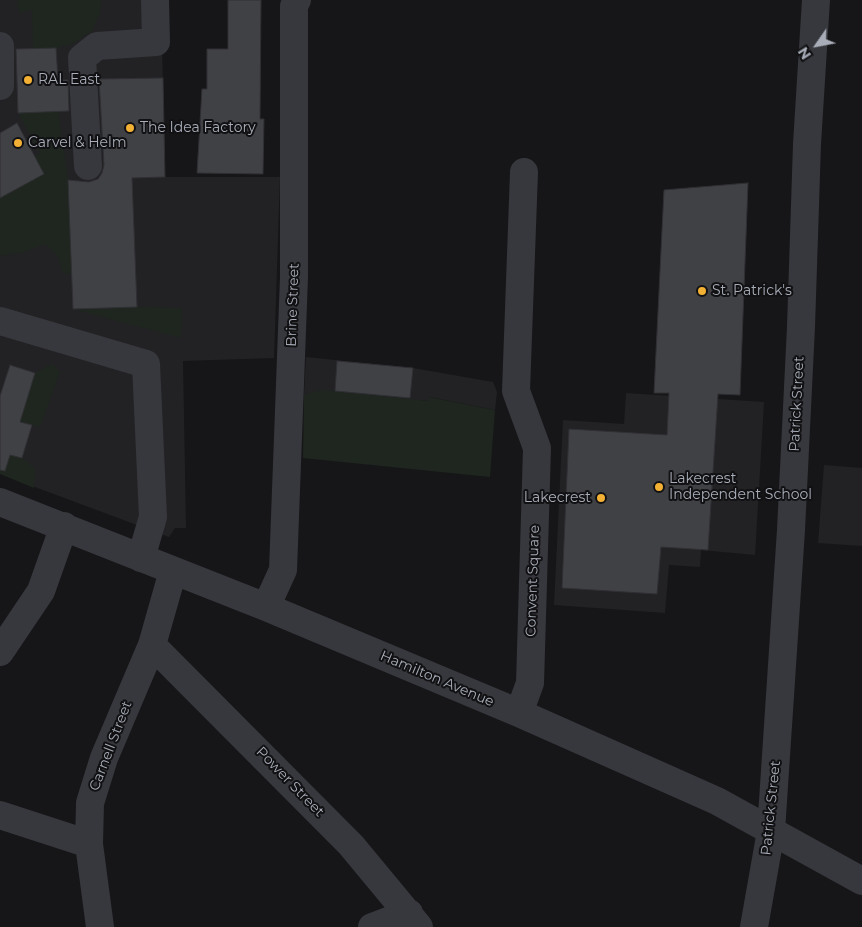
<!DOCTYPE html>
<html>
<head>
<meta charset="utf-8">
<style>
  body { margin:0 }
  #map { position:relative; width:862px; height:927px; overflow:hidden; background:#161618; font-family:Montserrat,sans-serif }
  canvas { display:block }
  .north { position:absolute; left:792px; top:20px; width:50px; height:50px; -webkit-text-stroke:4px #111113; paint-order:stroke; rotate:237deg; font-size:14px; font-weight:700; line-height:20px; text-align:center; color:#a8adb8 }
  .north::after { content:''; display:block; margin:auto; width:18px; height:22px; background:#a8adb8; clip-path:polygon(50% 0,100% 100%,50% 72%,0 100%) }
</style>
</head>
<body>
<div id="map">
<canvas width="862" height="927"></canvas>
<div class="north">N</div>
</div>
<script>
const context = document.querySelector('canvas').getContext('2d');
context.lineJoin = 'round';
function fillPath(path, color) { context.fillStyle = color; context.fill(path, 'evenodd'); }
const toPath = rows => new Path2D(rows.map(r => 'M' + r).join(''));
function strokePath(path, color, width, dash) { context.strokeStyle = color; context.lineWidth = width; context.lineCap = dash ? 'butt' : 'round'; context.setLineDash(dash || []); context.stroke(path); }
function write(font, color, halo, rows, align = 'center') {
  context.font = font + ' Montserrat,sans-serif'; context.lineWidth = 4; context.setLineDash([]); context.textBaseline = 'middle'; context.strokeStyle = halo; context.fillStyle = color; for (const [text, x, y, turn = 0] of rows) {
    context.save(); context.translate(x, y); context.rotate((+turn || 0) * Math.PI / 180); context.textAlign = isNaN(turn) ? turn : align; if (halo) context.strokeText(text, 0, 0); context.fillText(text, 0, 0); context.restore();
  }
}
fillPath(toPath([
  [0,0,161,0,165,177,280,177,274,358,183,361,186,528,175,528,169,537,0,474],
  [306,357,413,368,493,382,497,392,495,410,430,397,429,401,304,395],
  [626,393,764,402,755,555,701,550,700,567,669,565,665,613,554,605,563,420,624,424],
  [824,465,862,468,862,546,818,543]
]), '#222225');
fillPath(toPath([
  [18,0,101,0,100,13,92,31,74,43,56,48,33,49,32,10,20,13,17,6],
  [58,111,68,180,72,274,63,273,58,256,45,244,24,252,0,256,0,198,44,174,35,156,40,153,18,113],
  [137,307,182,308,181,338,73,309],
  [52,364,60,372,40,427,20,422,35,373],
  [322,390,429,401,429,397,495,410,490,477,303,458,304,395],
  [0,451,22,458,35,469,34,488,0,474]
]), '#1e261f');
const building = toPath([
  [228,0,261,0,260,119,264,119,263,174,197,173,202,89,207,89,207,49,228,49,228,0],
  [56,48,58,80,68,80,69,111,18,113,16,49,56,48],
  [163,78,165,177,132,178,137,307,73,309,68,180,89,182,98,179,102,173,104,165,99,79,163,78],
  [17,123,44,174,0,198,0,133,17,123],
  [748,183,740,395,718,394,708,550,661,547,657,594,562,588,569,429,667,435,669,393,654,393,664,190,748,183],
  [337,361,413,368,410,398,335,391,337,361],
  [10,365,35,373,20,422,32,425,22,458,10,455,5,471,0,470,0,396,10,365]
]);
fillPath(building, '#404145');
strokePath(building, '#303034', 1);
strokePath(toPath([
  [0,46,0,86],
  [88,166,82,58,97,46,156,42,155,0],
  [0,321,146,364,153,517,141,558],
  [0,502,266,607,519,713,717,801,862,881],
  [266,607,283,570,294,277,294,6,297,0],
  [152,645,351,845,419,927],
  [0,652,41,591,64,526],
  [519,713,530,683,537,448,516,391,524,172],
  [0,815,89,844],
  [100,927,89,844,90,803,104,758,152,645,173,571],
  [372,927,409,913],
  [754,927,771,831,791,530,801,327,807,144,816,0]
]), '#37383d', 28);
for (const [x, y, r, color] of [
  [28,80,5,"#f2b134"],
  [130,128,5,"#f2b134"],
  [18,143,5,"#f2b134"],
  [702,291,5,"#f2b134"],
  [659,487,5,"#f2b134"],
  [601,498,5,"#f2b134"]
]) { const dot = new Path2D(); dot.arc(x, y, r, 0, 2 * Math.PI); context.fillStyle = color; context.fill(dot); strokePath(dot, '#111113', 2); }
write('14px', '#a8adb8', '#111113', [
  ["RAL East",38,80],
  ["The Idea Factory",140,128],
  ["Carvel & Helm",28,143],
  ["St. Patrick's",712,291],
  ["Lakecrest",669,479],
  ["Independent School",669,495],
  ["Lakecrest",591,498,"right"]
], 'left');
write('14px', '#a8adb8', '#111113', [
  ["Brine Street",293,305,-88],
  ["Patrick Street",797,404,-87],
  ["Convent Square",533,581,-88],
  ["Hamilton Avenue",437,679,23],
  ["Carnell Street",111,746,-69],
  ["Power Street",290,782,46],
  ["Patrick Street",771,808,-84]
]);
</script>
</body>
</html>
